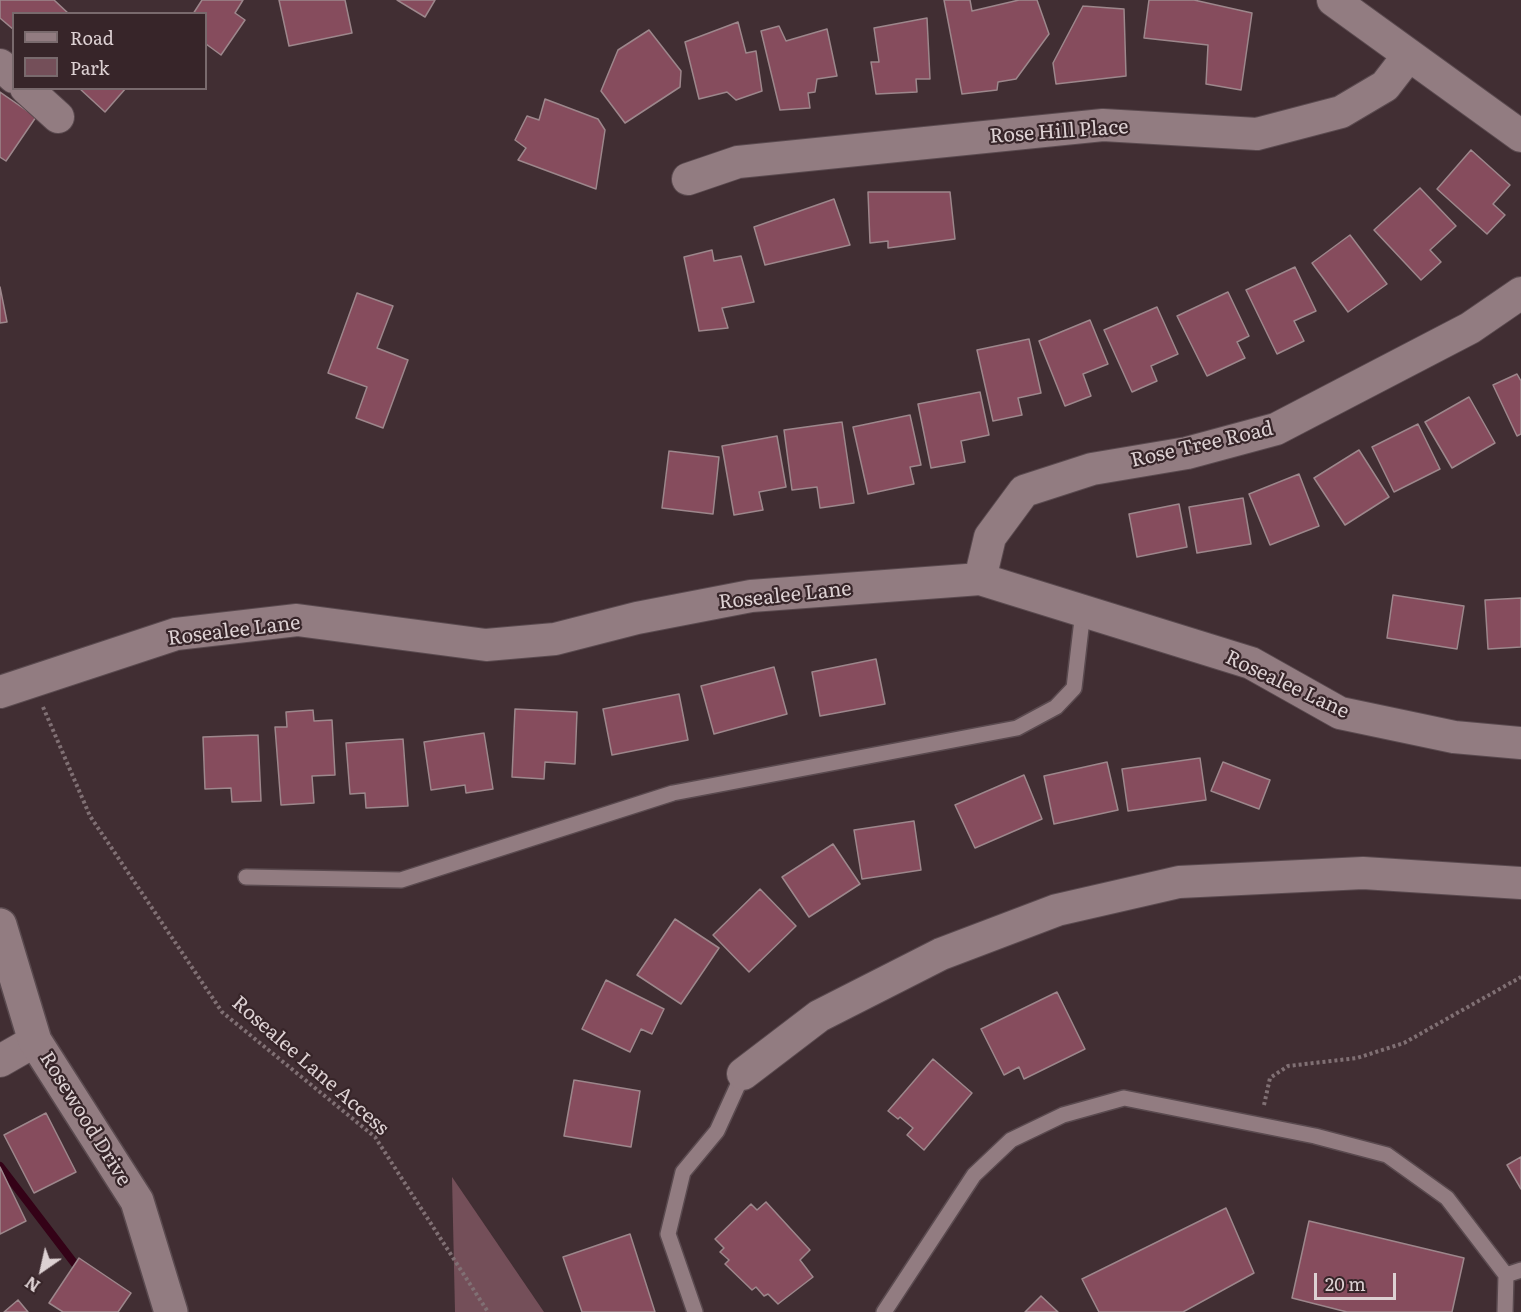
<!DOCTYPE html>
<html>
<head>
<meta charset="utf-8">
<style>
  body { margin:0 }
  #map { position:relative; width:1521px; height:1312px; overflow:hidden; background:#412e33; font-family:Literata,serif }
  canvas { display:block }
  .legend { position:absolute; left:12px; top:12px; width:195px; height:78px; box-sizing:border-box; background:#372529; border:2px solid #796a6d; margin:0; padding:8px 10px; list-style:none; font-size:18px; color:#ddd1d3 }
  .legend li { display:flex; align-items:center; gap:12px; height:30px }
  .legend b { width:30px; border:2px solid #796a6d }
  .north { position:absolute; left:12px; top:1240px; width:60px; height:60px; -webkit-text-stroke:4px #372529; paint-order:stroke; rotate:214deg; font-size:16px; font-weight:700; line-height:24px; text-align:center; color:#ddd1d3 }
  .north::after { content:''; display:block; margin:auto; width:21px; height:27px; background:#ddd1d3; clip-path:polygon(50% 0,100% 100%,50% 72%,0 100%) }
  .scale { position:absolute; left:1314px; top:1273px; width:82px; height:27px; box-sizing:border-box; border:3px solid #ddd1d3; border-top:0; padding-left:8px; font-size:18px; line-height:21px; white-space:nowrap; color:#ddd1d3; -webkit-text-stroke:4px #372529; paint-order:stroke }
</style>
</head>
<body>
<div id="map">
<canvas width="1521" height="1312"></canvas>
<ul class="legend">
<li><b style="height:8px;background:#927c81"></b>Road</li>
<li><b style="height:16px;background:#744f59"></b>Park</li>
</ul>
<div class="north">N</div>
<div class="scale">20 m</div>
</div>
<script>
const context = document.querySelector('canvas').getContext('2d');
context.lineJoin = 'round';
function fillPath(path, color) { context.fillStyle = color; context.fill(path, 'evenodd'); }
const toPath = rows => new Path2D(rows.map(r => 'M' + r).join(''));
function strokePath(path, color, width, dash) { context.strokeStyle = color; context.lineWidth = width; context.lineCap = dash ? 'butt' : 'round'; context.setLineDash(dash || []); context.stroke(path); }
function write(font, color, halo, rows, align = 'center') {
  context.font = font + ' Literata,serif'; context.lineWidth = 4.5; context.setLineDash([]); context.textBaseline = 'middle'; context.strokeStyle = halo; context.fillStyle = color; for (const [text, x, y, turn = 0] of rows) {
    context.save(); context.translate(x, y); context.rotate((+turn || 0) * Math.PI / 180); context.textAlign = isNaN(turn) ? turn : align; if (halo) context.strokeText(text, 0, 0); context.fillText(text, 0, 0); context.restore();
  }
}
fillPath(toPath([
  [452,1177,544,1312,455,1312]
]), '#744f59');
strokePath(toPath([
  [0,1166,81,1272]
]), '#340217', 8);
const building = toPath([
  [0,0,54,0,69,14,14,14,14,30,0,18,0,0],
  [202,0,243,0,235,13,245,20,221,55,206,44,206,14,193,14,202,0],
  [279,0,345,0,352,33,289,46,279,0],
  [397,0,435,0,425,17,397,0],
  [944,0,970,0,972,11,1019,0,1037,0,1049,34,1016,79,998,82,997,90,962,94,944,0],
  [1149,0,1194,0,1252,13,1241,90,1206,84,1208,45,1144,38,1149,0],
  [1083,6,1124,9,1126,76,1056,84,1053,63,1083,6],
  [927,18,930,79,916,79,917,92,876,94,871,62,879,62,874,28,927,18],
  [738,22,746,53,756,51,762,91,736,100,727,92,699,99,685,42,738,22],
  [779,26,786,41,827,29,837,76,817,79,815,92,808,93,810,108,780,110,761,31,779,26],
  [649,30,681,71,680,87,625,123,601,91,618,50,649,30],
  [79,88,126,88,105,112,79,88],
  [0,92,36,117,6,161,0,157,0,92],
  [545,99,598,119,605,130,596,189,518,160,526,148,515,140,527,116,539,120,545,99],
  [1471,150,1510,185,1493,204,1505,215,1487,234,1437,189,1471,150],
  [1420,188,1456,226,1430,250,1441,262,1421,280,1374,230,1420,188],
  [868,192,950,192,955,239,888,248,888,241,870,243,868,192],
  [834,199,850,245,765,265,754,227,834,199],
  [1350,235,1387,284,1348,312,1312,263,1350,235],
  [712,250,714,261,741,256,754,302,722,308,728,328,699,331,684,257,712,250],
  [1295,267,1316,311,1294,321,1304,341,1277,354,1246,290,1295,267],
  [0,287,7,322,0,323,0,287],
  [1228,292,1249,336,1237,342,1245,358,1207,376,1177,316,1228,292],
  [357,293,393,306,377,348,408,360,383,428,356,418,367,387,328,373,357,293],
  [1157,307,1178,354,1151,366,1157,381,1132,392,1104,330,1157,307],
  [1090,320,1108,364,1083,374,1091,396,1065,406,1039,341,1090,320],
  [1029,339,1041,393,1018,398,1022,415,993,421,977,350,1029,339],
  [1517,374,1521,381,1521,434,1517,436,1493,385,1517,374],
  [980,392,989,435,961,441,965,462,931,468,918,404,980,392],
  [1469,397,1495,443,1452,468,1425,422,1469,397],
  [910,415,921,465,910,467,914,484,868,494,853,427,910,415],
  [842,422,854,503,820,508,817,487,792,490,784,430,842,422],
  [1418,424,1440,469,1394,492,1372,447,1418,424],
  [777,436,786,487,759,492,763,510,734,515,722,446,777,436],
  [1359,450,1389,497,1345,525,1314,478,1359,450],
  [669,451,719,457,713,514,662,508,669,451],
  [1299,474,1319,526,1270,545,1249,494,1299,474],
  [1243,498,1251,544,1197,553,1189,507,1243,498],
  [1179,504,1187,547,1137,557,1129,514,1179,504],
  [1393,595,1464,606,1457,649,1387,638,1393,595],
  [1521,598,1521,647,1488,649,1485,600,1521,598],
  [876,659,885,704,820,716,812,672,876,659],
  [774,667,787,714,714,734,701,686,774,667],
  [679,694,688,740,612,755,603,709,679,694],
  [515,709,577,712,575,764,545,762,544,779,512,777,515,709],
  [313,710,314,721,332,720,335,775,312,776,314,803,281,805,275,727,287,727,286,712,313,710],
  [484,733,493,789,466,793,465,785,431,790,424,742,484,733],
  [258,735,261,801,232,802,231,788,205,789,203,737,258,735],
  [403,739,408,806,366,808,365,793,350,794,346,743,403,739],
  [1200,758,1206,800,1128,811,1122,769,1200,758],
  [1107,762,1118,810,1054,824,1044,776,1107,762],
  [1223,762,1270,780,1259,809,1211,791,1223,762],
  [1024,775,1042,819,975,848,955,805,1024,775],
  [914,821,921,870,862,879,854,830,914,821],
  [833,844,860,884,809,917,782,877,833,844],
  [760,889,796,926,749,972,713,935,760,889],
  [675,919,719,948,681,1004,637,975,675,919],
  [606,980,664,1009,652,1034,641,1029,630,1052,582,1029,606,980],
  [1057,992,1085,1049,1024,1079,1019,1067,1004,1075,981,1029,1057,992],
  [933,1059,972,1093,924,1150,907,1135,913,1128,900,1117,898,1119,888,1111,933,1059],
  [574,1080,640,1091,631,1147,564,1136,574,1080],
  [46,1113,76,1172,34,1193,4,1135,46,1113],
  [1521,1157,1521,1189,1507,1165,1521,1157],
  [0,1167,26,1221,0,1234,0,1167],
  [766,1202,810,1250,800,1260,813,1277,778,1304,768,1294,764,1296,756,1287,752,1290,725,1264,729,1260,720,1252,724,1248,715,1239,751,1204,757,1210,766,1202],
  [1226,1208,1254,1273,1183,1312,1099,1312,1082,1279,1226,1208],
  [1309,1221,1464,1258,1452,1312,1347,1312,1292,1298,1309,1221],
  [630,1234,655,1312,582,1312,563,1257,630,1234],
  [79,1258,131,1293,118,1312,63,1312,49,1303,79,1258],
  [1041,1296,1058,1312,1025,1312,1041,1296],
  [18,1300,28,1312,4,1312,18,1300]
]);
fillPath(building, '#864c5d');
strokePath(building, '#9d878c', 1.5);
const service = toPath([
  [246,877,401,880,673,793,1017,728,1056,707,1074,688,1083,611],
  [695,1312,668,1234,683,1172,717,1131,743,1074],
  [884,1312,974,1175,1011,1140,1063,1115,1124,1098,1315,1136,1387,1155,1447,1198,1506,1275],
  [1505,1312,1506,1275,1521,1270]
]);
const minor = toPath([
  [1333,0,1521,136],
  [0,65,14,77],
  [26,88,58,117],
  [688,179,738,162,1103,125,1257,134,1341,112,1385,86,1409,55],
  [980,579,990,537,1024,491,1092,469,1187,453,1276,429,1470,328,1521,293],
  [0,692,176,634,297,620,486,645,555,639,637,618,751,596,980,579,1251,663,1340,713,1454,737,1521,743],
  [0,1061,35,1041],
  [743,1074,819,1016,941,954,1057,910,1179,882,1363,873,1521,883]
]);
const tertiary = toPath([
  [0,925,35,1041,137,1201,171,1312]
]);
strokePath(service, '#5a4a4f', 18);
strokePath(minor, '#5a4a4f', 34);
strokePath(tertiary, '#5a4a4f', 36);
strokePath(toPath([
  [43,707,90,816,222,1012,375,1137,488,1312],
  [1264,1105,1270,1078,1288,1066,1357,1058,1404,1043,1521,977]
]), '#807074', 4, [3, 3]);
strokePath(service, '#927c81', 15);
strokePath(minor, '#927c81', 32);
strokePath(tertiary, '#927c81', 33);
write('20px', '#ddd1d3', '#372529', [
  ["Rose Hill Place",1059,132,-4],
  ["Rose Tree Road",1202,445,-13],
  ["Rosealee Lane",785,596,-6],
  ["Rosealee Lane",234,631,-7],
  ["Rosealee Lane",1287,685,25],
  ["Rosealee Lane Access",310,1066,41],
  ["Rosewood Drive",85,1119,58]
]);
</script>
</body>
</html>
